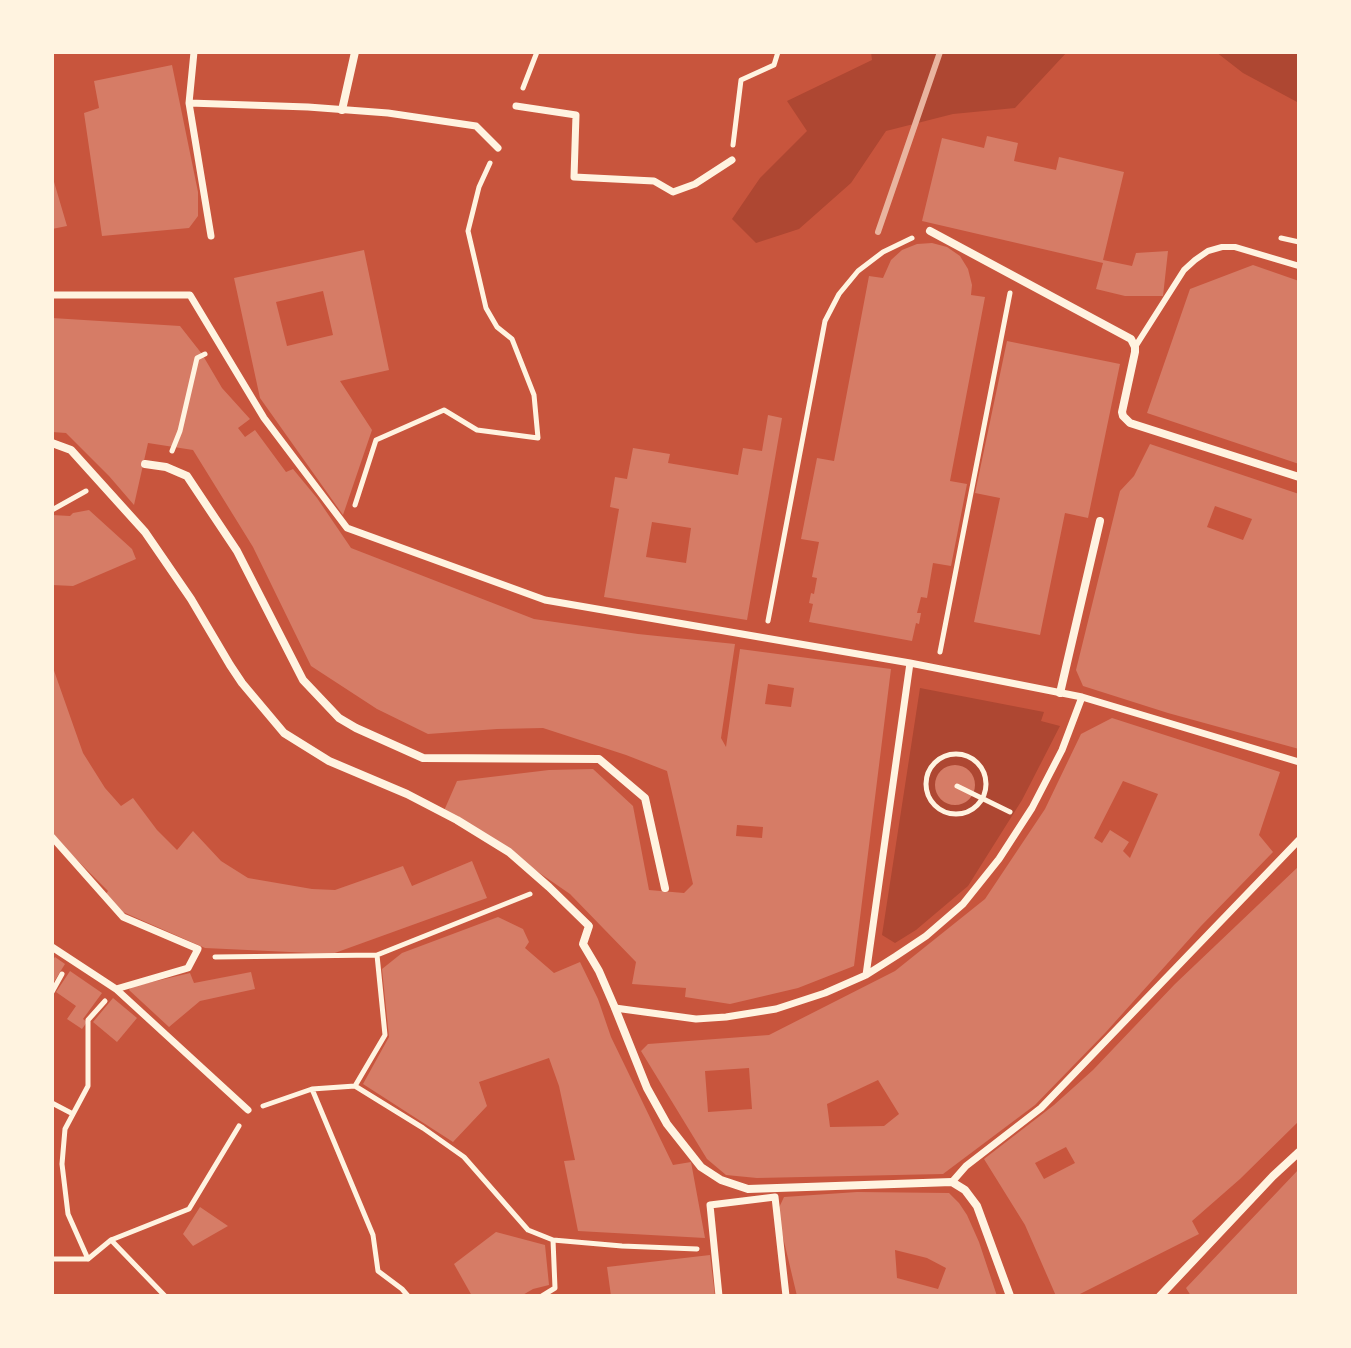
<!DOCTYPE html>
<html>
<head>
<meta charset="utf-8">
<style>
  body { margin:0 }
  #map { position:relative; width:1351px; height:1348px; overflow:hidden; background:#c8553d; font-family:Signika,sans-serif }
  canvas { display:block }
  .frame { position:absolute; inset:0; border:54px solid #fff3e0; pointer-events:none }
</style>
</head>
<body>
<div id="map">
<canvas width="1351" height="1348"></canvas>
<div class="frame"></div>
</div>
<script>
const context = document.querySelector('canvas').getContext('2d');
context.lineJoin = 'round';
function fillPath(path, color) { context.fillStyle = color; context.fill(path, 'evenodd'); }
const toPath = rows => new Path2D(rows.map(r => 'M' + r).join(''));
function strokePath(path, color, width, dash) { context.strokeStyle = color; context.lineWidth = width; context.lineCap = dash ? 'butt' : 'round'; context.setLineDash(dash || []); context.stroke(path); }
fillPath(toPath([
  [871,52,1067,52,1015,108,953,114,886,131,851,183,799,229,756,243,732,219,760,178,807,131,787,101,872,60],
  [1216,52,1299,52,1299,103,1243,73],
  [920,688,1044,712,1041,721,1060,726,1022,800,968,886,916,930,895,943,882,935]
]), '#ae4732');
fillPath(toPath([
  [172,65,198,192,198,216,189,228,102,236,84,113,99,108,94,81],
  [987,136,1018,143,1014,161,1056,170,1059,157,1124,172,1103,260,1132,266,1136,253,1168,251,1163,296,1125,296,1096,289,1103,263,922,221,942,138,984,148],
  [52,175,67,226,52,229],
  [932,243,947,247,960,256,968,269,972,285,971,295,985,297,950,481,967,484,951,566,933,563,927,598,921,597,917,613,921,613,919,624,916,623,912,641,809,622,813,604,809,603,811,593,814,594,817,578,812,577,819,542,801,539,817,458,834,461,869,276,883,278,891,260,902,250,917,244],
  [364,250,389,370,340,381,372,430,343,515,260,398,234,278],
  [323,291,333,335,287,346,276,302],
  [1253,265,1299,281,1299,464,1147,413,1190,289],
  [52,318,180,326,202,354,222,388,250,419,238,428,245,437,255,430,286,472,293,469,317,498,351,548,534,619,638,634,735,644,721,738,726,747,740,649,891,669,854,966,798,988,730,1004,685,997,686,988,632,984,636,962,570,894,509,852,443,813,457,781,549,770,593,769,633,806,649,890,684,893,693,884,667,771,626,755,543,728,497,729,428,734,377,709,311,666,253,547,193,450,148,443,134,505,109,476,66,433,52,432],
  [768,684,794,688,791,707,765,704],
  [737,825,763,827,762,838,736,836],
  [1007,341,1120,364,1088,518,1065,513,1040,635,974,622,1000,498,975,493],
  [768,415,782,418,747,620,604,597,619,509,610,507,615,477,627,479,633,448,670,454,668,463,738,475,743,448,762,451],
  [652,522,691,528,686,563,646,557],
  [1150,444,1299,494,1299,749,1168,713,1083,686,1076,670,1120,491,1134,476],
  [1215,506,1252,519,1243,540,1207,527],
  [89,510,132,549,136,559,73,586,52,585,52,515,70,516,73,513],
  [52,665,83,753,105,788,121,806,133,798,157,830,177,850,193,831,221,861,248,878,312,889,335,890,403,866,412,886,472,861,487,898,332,954,205,948,123,912,106,894,108,891,69,852,52,832],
  [1112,718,1280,772,1259,835,1273,852,1201,926,1106,1032,1035,1105,943,1174,757,1178,726,1175,707,1159,641,1051,648,1044,769,1035,895,971,985,899,1045,809,1081,734],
  [1123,781,1158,794,1130,858,1123,851,1129,842,1110,830,1102,843,1094,838],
  [749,1068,752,1109,708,1112,705,1071],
  [878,1080,899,1114,884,1126,830,1127,827,1104],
  '935 785a20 20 0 1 1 40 0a20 20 0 1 1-40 0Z',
  [1299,866,1299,1121,1240,1179,1192,1221,1199,1234,1076,1296,1056,1296,1025,1225,984,1159,1054,1105,1093,1070,1175,984],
  [1066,1147,1075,1163,1044,1179,1035,1163],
  [498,917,523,929,529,942,525,948,554,973,580,962,598,999,611,1037,673,1165,691,1162,705,1238,578,1231,564,1161,575,1160,559,1086,549,1058,479,1082,487,1106,453,1142,363,1084,389,1037,382,969,402,953],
  [55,957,65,964,52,985,52,961],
  [70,971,102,993,83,1019,87,1022,82,1029,67,1019,76,1006,56,992],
  [251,972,255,989,200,1001,169,1027,129,990,131,987,190,973,194,983],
  [113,998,137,1018,117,1042,93,1022],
  [1299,1169,1299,1296,1191,1296,1186,1288],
  [857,1192,949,1193,959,1203,967,1215,979,1242,997,1296,797,1296,777,1212,784,1197],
  [895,1250,927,1258,946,1268,938,1289,897,1278],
  [200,1207,228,1226,193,1246,183,1234],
  [496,1232,545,1245,549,1285,533,1289,521,1296,472,1296,454,1264],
  [710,1255,715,1296,611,1296,607,1267]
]), '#d67c66');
strokePath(toPath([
  [523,88,537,52],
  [733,145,741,80,774,65,778,52],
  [1281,238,1299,242],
  [172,451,180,431,197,358,205,354],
  [355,505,376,440,444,410,477,430,538,438,534,395,512,339,497,327,486,308,468,231,479,187,490,163],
  [52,510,86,491],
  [768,621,825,321,839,294,858,271,883,252,912,238],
  [940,652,1010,293],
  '926 784a30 30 0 1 1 60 0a30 30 0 1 1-60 0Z',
  [957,786,1010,812],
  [215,957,377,955,530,894],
  [52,992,62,974],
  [355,1086,385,1035,377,955],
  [312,1089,373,1235,378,1271,402,1289,408,1296],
  [52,1103,73,1114],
  [263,1106,312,1089,355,1086,423,1128,464,1157,528,1230,553,1240,622,1246,697,1249],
  [111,1240,165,1296],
  [52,1259,88,1259],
  [88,1259,111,1240,189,1209,239,1126],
  [88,1259,68,1214,62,1164,65,1129,88,1086,88,1020,105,1001],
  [542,1296,555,1288,553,1240]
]), '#fff3e0', 5);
strokePath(toPath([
  [1135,347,1184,270,1195,260,1208,251,1222,247,1235,247,1299,266]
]), '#fff3e0', 6);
strokePath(toPath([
  [194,52,189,103,211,236],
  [189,103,308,107,388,113,476,126,498,148],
  [516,106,576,115,574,177,654,181,673,192,695,184,732,160],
  [52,295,190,295,264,418,347,528,545,600,910,663,1082,697,1299,762],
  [52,837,123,917,198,949,188,968,116,989,52,947],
  [866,975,910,663],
  [116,989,248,1110],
  [615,1008,696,1019,726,1017,776,1009,825,993,866,975,896,956,926,936,963,904,999,859,1032,808,1062,750,1082,697],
  [952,1182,966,1166,1041,1108,1299,840],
  [719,1296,710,1205,775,1197,786,1296]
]), '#fff3e0', 7);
strokePath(toPath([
  [342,110,355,52],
  [930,231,1131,339,1135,347,1135,352,1122,412,1123,416,1130,423,1299,477],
  [52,443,71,450,145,532,191,599,230,665,242,683,284,733,329,761,407,794,457,820,509,852,549,887,589,926,583,944,599,971,615,1008,647,1088,667,1124,701,1167,721,1180,748,1189,952,1182,965,1190,977,1206,1010,1296],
  [145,464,166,467,187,476,237,551,303,680,339,718,356,728,423,758,599,759,645,798,665,888],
  [1060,693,1100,521],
  [1160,1296,1273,1176,1299,1152]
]), '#fff3e0', 8);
strokePath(toPath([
  [878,232,940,52]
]), '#e9b49f', 6);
</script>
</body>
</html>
